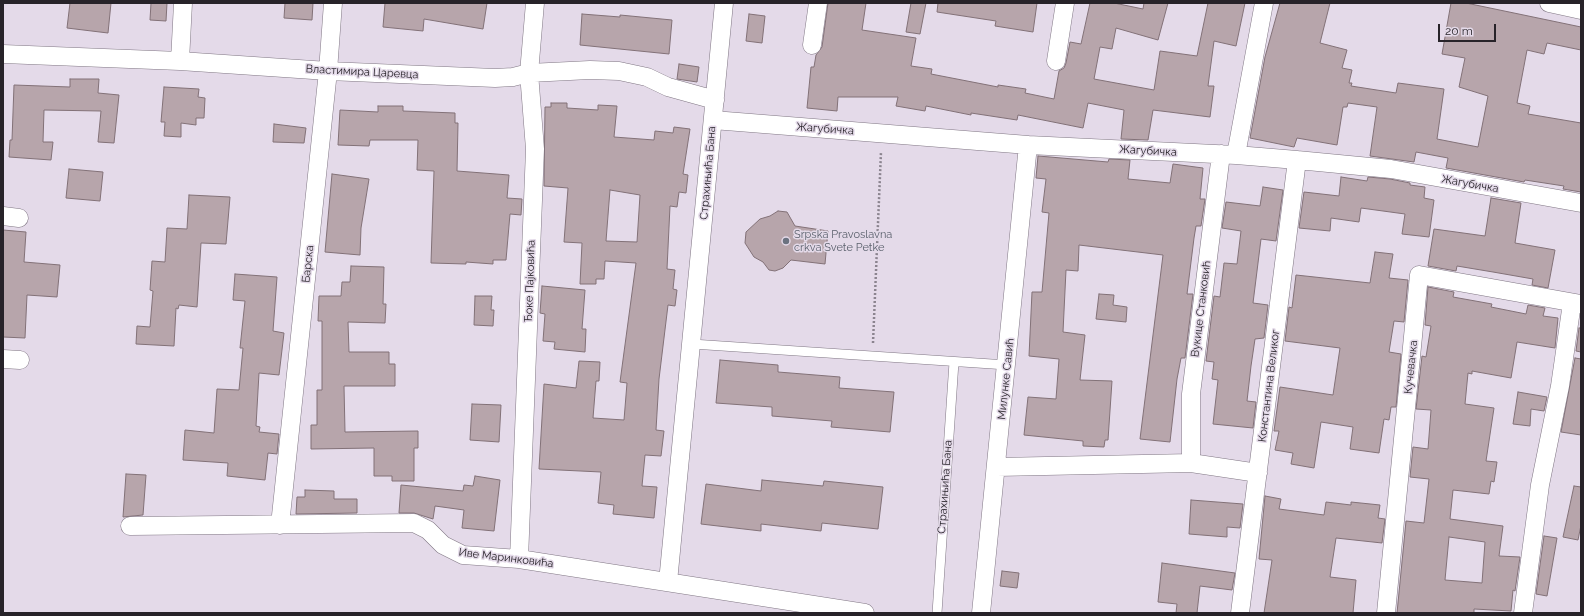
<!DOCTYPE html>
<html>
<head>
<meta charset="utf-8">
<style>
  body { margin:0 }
  #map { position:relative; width:1584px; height:616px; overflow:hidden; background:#e4dae9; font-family:Raleway,sans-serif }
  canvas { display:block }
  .frame { position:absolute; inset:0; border:4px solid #272329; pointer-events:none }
  .scale { position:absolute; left:1438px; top:24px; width:58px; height:18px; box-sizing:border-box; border:2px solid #272329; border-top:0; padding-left:5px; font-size:12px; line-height:14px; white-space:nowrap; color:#272329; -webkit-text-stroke:3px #e4dae9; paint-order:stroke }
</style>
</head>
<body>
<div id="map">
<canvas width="1584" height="616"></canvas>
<div class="frame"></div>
<div class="scale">20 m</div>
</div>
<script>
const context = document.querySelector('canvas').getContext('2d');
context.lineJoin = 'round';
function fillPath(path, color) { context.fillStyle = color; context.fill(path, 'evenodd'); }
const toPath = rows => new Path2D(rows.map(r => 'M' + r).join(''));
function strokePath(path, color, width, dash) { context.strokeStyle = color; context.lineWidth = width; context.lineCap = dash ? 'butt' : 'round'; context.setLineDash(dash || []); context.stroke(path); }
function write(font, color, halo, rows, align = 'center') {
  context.font = font + ' Raleway,sans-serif'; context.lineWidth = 3; context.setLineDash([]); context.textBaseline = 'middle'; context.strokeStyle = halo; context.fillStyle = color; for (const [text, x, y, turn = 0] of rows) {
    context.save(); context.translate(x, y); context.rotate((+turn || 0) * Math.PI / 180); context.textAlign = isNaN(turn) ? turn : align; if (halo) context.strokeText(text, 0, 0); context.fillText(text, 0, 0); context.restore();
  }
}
const building = toPath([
  [70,3,111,3,108,33,67,28,70,3],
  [151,3,167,3,166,21,150,20,151,3],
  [285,3,313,3,312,20,284,18,285,3],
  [385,3,487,3,483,29,424,19,423,31,383,27,385,3],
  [828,3,866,3,862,30,916,38,911,66,932,69,931,74,998,87,998,85,1026,89,1025,93,1054,99,1059,71,1064,68,1066,63,1070,42,1081,44,1090,3,1114,3,1143,9,1144,3,1168,3,1158,40,1116,28,1112,49,1100,47,1094,79,1154,90,1160,51,1197,56,1208,3,1245,3,1236,46,1214,41,1208,86,1214,86,1210,117,1153,110,1148,140,1121,139,1124,110,1088,103,1083,128,1018,115,1017,120,971,113,971,115,926,106,925,111,896,106,898,97,838,97,837,111,807,108,811,67,814,67,816,55,822,47,828,3],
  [911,3,926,3,920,34,906,32,911,3],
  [938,3,1037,3,1033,32,995,26,996,21,937,12,938,3],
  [1280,3,1330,3,1320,43,1347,50,1342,68,1352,70,1349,83,1352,83,1351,86,1396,93,1398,83,1444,89,1437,139,1478,147,1488,96,1459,87,1465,58,1442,54,1451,3,1466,3,1581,27,1581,50,1547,43,1544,54,1527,50,1517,103,1530,106,1528,114,1581,123,1581,192,1563,189,1564,186,1525,180,1524,182,1446,168,1448,158,1416,152,1414,162,1370,156,1377,107,1348,103,1347,107,1343,107,1337,145,1297,138,1294,147,1250,138,1265,57,1280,3],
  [582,14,620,17,620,15,672,20,669,54,580,45,582,14],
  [749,14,765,16,762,43,746,41,749,14],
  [679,64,699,67,697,82,677,79,679,64],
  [70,79,99,79,98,93,119,95,114,143,98,142,101,111,44,110,43,142,53,142,51,160,9,157,10,140,12,140,14,85,70,87,70,79],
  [164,87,199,89,198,97,205,98,204,118,196,118,196,125,181,123,181,137,164,136,165,122,161,122,164,87],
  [551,103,567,103,567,108,598,110,598,105,617,106,614,137,654,140,655,131,673,133,674,127,690,129,683,174,688,175,686,193,679,192,677,207,670,206,667,269,675,270,673,289,677,290,675,306,668,305,659,379,656,430,664,431,661,456,645,455,642,486,657,487,654,518,613,514,614,505,598,503,601,472,539,469,544,384,576,388,579,361,600,362,599,381,596,381,593,418,624,420,627,383,620,382,636,263,605,261,604,279,596,279,596,284,580,284,582,243,564,242,568,188,544,186,545,107,551,107,551,103],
  [610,190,640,195,637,242,606,241,610,190],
  [378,106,403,106,403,111,455,113,455,123,458,123,457,171,509,175,507,198,522,199,521,215,510,214,506,260,493,260,493,264,466,262,466,264,431,263,434,171,417,170,418,140,370,140,369,146,338,145,340,110,378,112,378,106],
  [274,124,306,128,304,143,273,142,274,124],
  [1038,156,1108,162,1109,159,1130,160,1128,179,1170,183,1173,164,1203,168,1200,199,1205,199,1201,226,1196,226,1194,238,1187,294,1193,294,1185,358,1181,358,1177,379,1170,442,1140,439,1163,255,1079,245,1078,271,1066,270,1063,332,1085,335,1080,380,1112,381,1108,440,1105,440,1104,447,1083,446,1083,441,1024,435,1028,397,1056,399,1059,359,1029,356,1032,292,1042,292,1049,213,1042,212,1046,179,1036,178,1038,156],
  [69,169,103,172,100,201,66,198,69,169],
  [332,174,369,179,361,228,360,255,325,252,332,174],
  [1341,177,1367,181,1368,177,1390,179,1410,183,1410,185,1425,187,1424,198,1434,200,1429,237,1402,234,1405,214,1361,208,1359,222,1331,218,1330,231,1299,228,1304,192,1339,196,1341,177],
  [1263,187,1283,190,1276,241,1261,239,1253,303,1268,305,1264,338,1255,339,1251,366,1247,401,1256,402,1253,428,1213,424,1218,380,1212,379,1214,362,1206,361,1214,296,1220,297,1224,263,1237,264,1241,231,1222,228,1226,202,1260,206,1263,187],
  [189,195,230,197,226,244,201,243,197,307,179,305,178,309,176,308,174,346,136,344,137,326,150,327,153,291,150,290,152,261,165,262,167,228,187,229,189,195],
  [1491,198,1521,203,1515,243,1555,250,1548,288,1532,285,1533,279,1493,272,1457,266,1456,271,1428,266,1434,229,1485,236,1491,198],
  [778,211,787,212,795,226,828,231,825,264,791,260,783,268,775,271,769,270,763,262,754,257,745,243,746,232,760,219,770,216,778,211],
  [3,230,26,232,24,262,60,265,57,297,27,295,25,338,3,337,3,230],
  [1375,252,1393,254,1389,278,1408,280,1404,322,1394,321,1389,352,1401,354,1396,407,1391,407,1389,420,1384,419,1379,453,1350,449,1353,427,1321,422,1314,468,1291,464,1293,453,1275,450,1279,431,1274,431,1280,387,1333,395,1340,348,1285,341,1289,307,1292,308,1296,275,1370,283,1375,252],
  [351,266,384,267,383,304,386,304,385,323,348,322,349,352,389,352,389,364,395,364,395,386,344,386,345,432,418,431,418,448,414,448,414,481,392,481,392,476,374,476,374,448,311,449,311,425,317,425,317,390,322,390,322,321,318,321,319,296,341,296,342,282,350,282,351,266],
  [235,274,277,277,273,331,284,333,279,375,259,373,256,426,260,427,259,432,279,434,277,454,268,453,265,480,227,476,228,463,183,460,185,430,214,433,217,389,239,390,243,348,240,348,245,301,233,300,235,274],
  [542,286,585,290,582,329,586,329,585,352,554,349,555,342,543,341,545,314,540,313,542,286],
  [1428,287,1454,292,1453,297,1492,304,1491,307,1526,314,1528,305,1545,308,1543,316,1558,318,1555,348,1517,342,1511,378,1472,371,1472,374,1468,373,1465,404,1494,408,1486,461,1497,462,1494,482,1491,481,1489,494,1453,490,1450,519,1503,526,1499,556,1520,557,1515,591,1513,590,1511,611,1474,609,1474,613,1397,613,1406,521,1424,523,1429,479,1410,477,1413,447,1428,449,1431,410,1416,409,1422,356,1426,357,1431,326,1425,325,1428,287],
  [1449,537,1485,542,1482,583,1445,580,1449,537],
  [1099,294,1114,295,1113,305,1127,307,1126,322,1096,319,1099,294],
  [475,296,492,296,491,310,494,310,493,326,474,325,475,296],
  [1579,328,1581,328,1581,352,1576,351,1579,328],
  [1575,358,1581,359,1581,435,1561,432,1575,358],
  [720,360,778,365,778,372,840,377,839,388,894,392,890,432,831,427,832,421,772,416,772,407,716,403,720,360],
  [1518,392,1547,397,1544,411,1531,409,1530,426,1513,424,1518,392],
  [472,404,501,405,499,442,470,440,472,404],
  [126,474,146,475,143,515,123,517,126,474],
  [475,476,500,480,494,531,462,528,464,510,435,506,433,519,414,513,399,513,401,485,463,491,464,485,473,486,475,476],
  [762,480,823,486,824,481,883,487,878,529,822,523,821,531,761,524,761,531,701,524,706,484,761,491,762,480],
  [1574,486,1581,487,1581,525,1578,540,1563,537,1574,486],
  [305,490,334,491,334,499,357,499,357,513,296,514,297,497,305,497,305,490],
  [1265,496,1281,499,1279,509,1324,515,1326,502,1351,505,1351,502,1380,505,1378,518,1385,519,1382,543,1336,538,1330,577,1356,580,1353,613,1264,613,1272,560,1259,559,1265,496],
  [1191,500,1243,504,1240,528,1227,527,1227,537,1189,534,1191,500],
  [1544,536,1557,538,1547,596,1536,594,1544,536],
  [1162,563,1235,573,1232,590,1200,586,1197,613,1176,613,1177,604,1158,602,1162,563],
  [1002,571,1019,573,1017,588,1000,586,1002,571]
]);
fillPath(building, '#b7a5ab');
strokePath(building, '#827177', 1);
const service = toPath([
  [692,344,1007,365],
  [937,613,954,362]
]);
const minor = toPath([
  [1549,3,1581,10],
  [812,45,818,3],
  [3,54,180,61,328,71,495,78,513,77,529,73,590,70,619,71,647,77,668,87,715,100],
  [180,61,183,3],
  [1056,61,1065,3],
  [713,120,1028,145,1236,155,1297,160,1391,169,1581,203],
  [1236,155,1264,3],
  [3,216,19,218],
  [3,359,20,360],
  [1191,463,1191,394,1221,154],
  [997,467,1191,463,1258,473],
  [280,525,328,71,333,3],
  [130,526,414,523,428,530,443,545,463,555,519,559,865,613],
  [519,559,535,149,529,73,535,3],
  [668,582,724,3],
  [981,613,1028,145],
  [1240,613,1297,160],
  [1386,613,1419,275,1581,304],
  [1523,613,1540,485,1560,386,1572,303]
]);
strokePath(service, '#807784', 10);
strokePath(minor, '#807784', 19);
strokePath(toPath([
  [873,343,881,152]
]), '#8b848f', 2.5, [2, 2]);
strokePath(service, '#fff', 9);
strokePath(minor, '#fff', 18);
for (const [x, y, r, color] of [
  [786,241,4,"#6b7280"]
]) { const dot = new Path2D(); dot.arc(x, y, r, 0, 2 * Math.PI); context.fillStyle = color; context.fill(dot); strokePath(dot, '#e4dae9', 1.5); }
write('11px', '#272329', '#e4dae9', [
  ["Властимира Царевца",362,72,3],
  ["Жагубичка",825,129,4],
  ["Жагубичка",1148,151,3],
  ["Страхињића Бана",708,173,-85],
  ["Жагубичка",1470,184,10],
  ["Барска",308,264,-84],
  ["Ђоке Пајковића",530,281,-88],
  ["Вукице Станковић",1201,309,-83],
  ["Кучевачка",1411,367,-84],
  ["Милунке Савић",1006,379,-84],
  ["Константина Великог",1269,386,-83],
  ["Страхињића Бана",945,487,-86],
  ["Иве Маринковића",506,558,7]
]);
write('11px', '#5b616d', '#e4dae9', [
  ["Srpska Pravoslavna",794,235],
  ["crkva Svete Petke",794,248]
], 'left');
</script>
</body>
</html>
